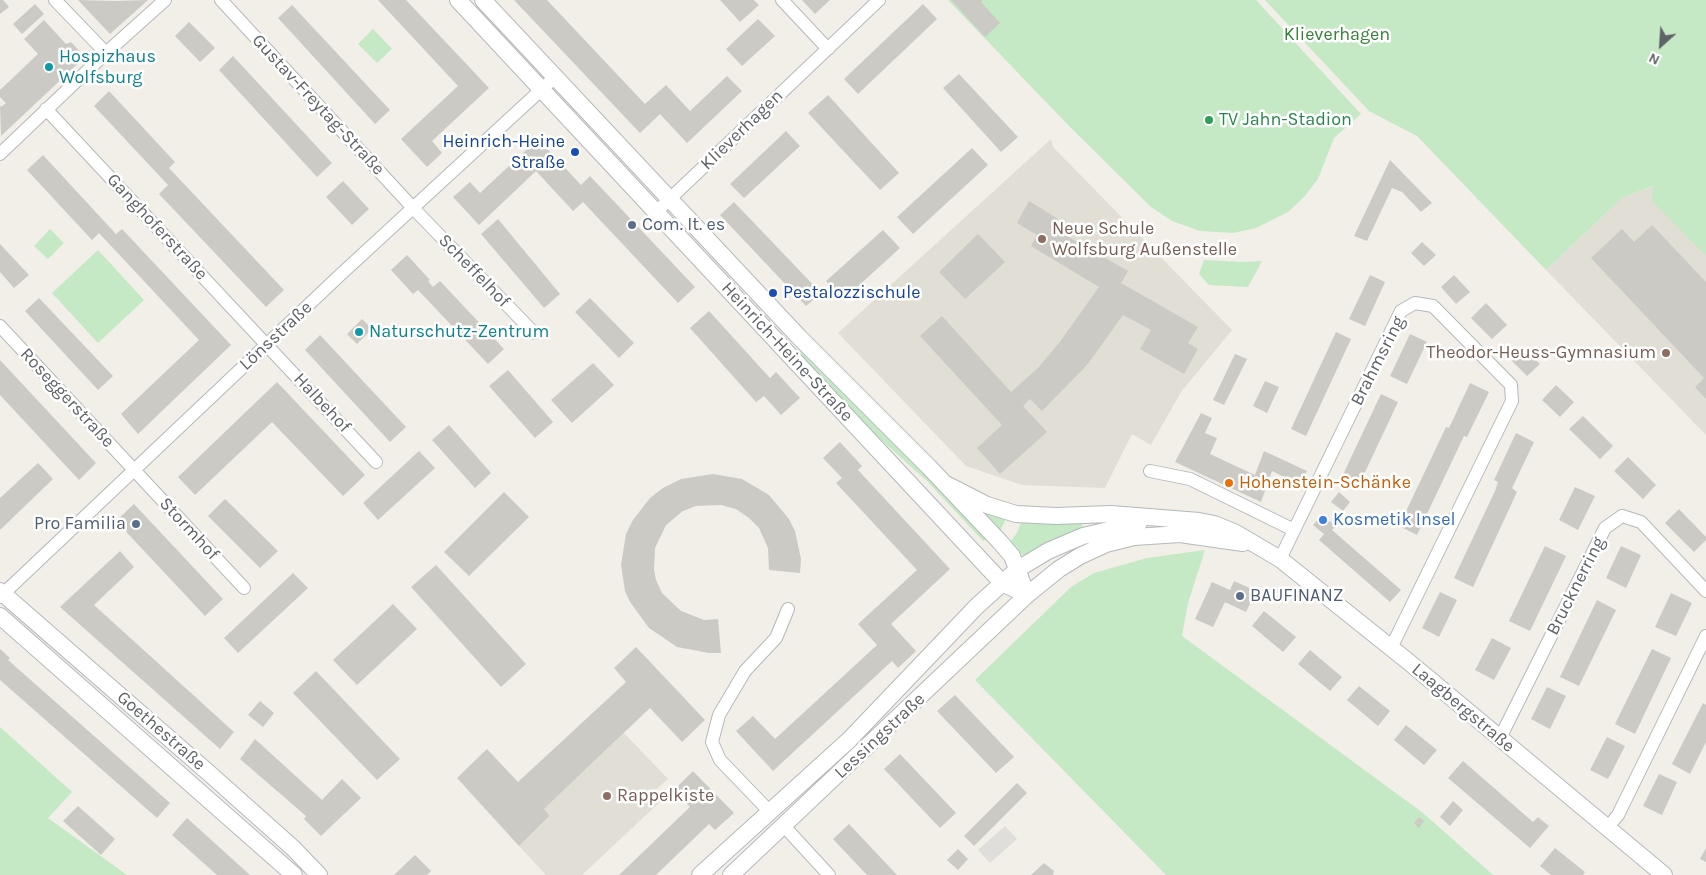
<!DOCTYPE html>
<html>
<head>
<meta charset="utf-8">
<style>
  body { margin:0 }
  #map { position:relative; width:1706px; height:875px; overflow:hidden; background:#f1efe8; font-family:Karla,sans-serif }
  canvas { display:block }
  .north { position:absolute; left:1636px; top:20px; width:50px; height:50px; -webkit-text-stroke:4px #fff; paint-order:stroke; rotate:206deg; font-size:14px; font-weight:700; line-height:20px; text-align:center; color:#5f6368 }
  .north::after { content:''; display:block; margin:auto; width:18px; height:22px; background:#5f6368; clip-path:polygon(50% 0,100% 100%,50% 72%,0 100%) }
</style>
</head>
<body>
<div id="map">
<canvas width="1706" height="875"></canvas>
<div class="north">N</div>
</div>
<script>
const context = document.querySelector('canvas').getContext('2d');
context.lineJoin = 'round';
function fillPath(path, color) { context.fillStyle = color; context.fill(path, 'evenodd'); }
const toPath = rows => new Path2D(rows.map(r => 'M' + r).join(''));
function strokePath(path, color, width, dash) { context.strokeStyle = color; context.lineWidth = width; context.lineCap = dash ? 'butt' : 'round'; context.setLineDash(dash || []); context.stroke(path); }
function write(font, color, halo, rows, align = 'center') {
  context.font = font + ' Karla,sans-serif'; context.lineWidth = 5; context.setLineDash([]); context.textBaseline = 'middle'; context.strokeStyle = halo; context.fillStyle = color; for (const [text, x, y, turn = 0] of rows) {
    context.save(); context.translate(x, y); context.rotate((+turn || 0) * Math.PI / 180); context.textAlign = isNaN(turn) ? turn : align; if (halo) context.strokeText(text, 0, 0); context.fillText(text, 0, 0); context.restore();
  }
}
fillPath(toPath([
  [1005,826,1017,839,990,863,978,850]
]), '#e0deda');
fillPath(toPath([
  [1051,139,1053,147,1232,330,1181,392,1151,445,1132,434,1105,488,1022,485,966,466,838,333],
  [1654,186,1706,219,1706,435,1546,270,1622,198],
  [624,733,668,779,653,792,661,801,582,875,546,875,519,846,550,817,544,809]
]), '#e1ded6');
fillPath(toPath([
  [948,0,1256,0,1361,114,1334,138,1318,179,1304,197,1288,212,1256,228,1233,233,1200,231,1172,221,1151,207,1068,125],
  [1265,0,1706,0,1706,256,1652,201,1653,186,1622,198,1546,270,1417,136,1369,111],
  [373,29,392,49,377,63,358,44],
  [50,229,64,243,48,259,34,246],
  [98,250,144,300,98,343,52,293],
  [1204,260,1242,262,1262,261,1248,287,1209,285,1199,274],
  [799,348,892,439,987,538,983,541,927,481,869,429,796,351],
  [979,510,1006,519,1000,531],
  [1021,522,1082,524,1083,527,1024,556,1010,542,1017,533],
  [1205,550,1188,603,1182,636,1423,813,1493,875,1166,875,975,680,1071,587,1094,573,1147,558],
  [0,727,72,792,48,818,127,875,0,875]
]), '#c5e8c5');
fillPath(toPath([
  [0,0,3,0,9,7,0,14],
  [78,0,114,1,148,0,110,34],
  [378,0,406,0,489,88,432,141,442,153,427,167,401,139,458,86],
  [514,0,547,0,645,104,666,85,690,111,727,76,742,91,687,143,660,114,640,133],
  [720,0,754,0,759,5,740,22],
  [802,0,830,0,815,14],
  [951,0,983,0,981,2,1000,23,985,37],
  [35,4,44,14,22,34,13,24],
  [923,4,937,19,858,94,844,79],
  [292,5,390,110,375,124,278,18],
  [758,19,775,36,742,66,726,49],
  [44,20,66,44,71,42,85,57,1,136,0,105,1,107,6,103,0,97,0,90,38,54,24,39],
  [189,22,215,48,200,62,175,36],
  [233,56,332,163,317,177,219,70],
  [959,74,1018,137,1001,152,943,88],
  [109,91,175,162,169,168,284,290,266,307,159,194,168,185,94,106],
  [828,95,899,173,880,190,808,113],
  [786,131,800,146,744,198,730,184],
  [538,139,581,185,590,176,695,287,678,303,583,202,573,211,536,171,479,225,453,197,470,182,480,193],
  [972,148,988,165,913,234,897,217],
  [43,155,116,234,122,229,231,345,138,434,121,414,199,340,99,233,92,240,27,170],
  [1390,160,1432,203,1421,212,1402,192,1392,188,1367,241,1354,236],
  [343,181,369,209,352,225,326,197],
  [1029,201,1058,219,1053,228,1128,271,1121,283,1198,327,1188,343,1198,349,1184,374,1140,349,1151,330,1123,315,1087,365,1042,411,1030,399,1023,406,1047,432,1000,474,977,448,1002,425,920,336,942,316,1011,392,1038,368,1059,343,1099,287,1031,246,1037,235,1017,223],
  [734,202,821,293,806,306,720,215],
  [498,219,560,294,544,308,481,234],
  [1652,225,1706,282,1706,399,1695,387,1704,378,1591,258,1622,229,1634,242],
  [883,230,900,248,843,300,826,281],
  [978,234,1005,262,965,299,939,272],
  [1422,242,1436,255,1424,266,1411,253],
  [0,244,29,275,14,288,0,272],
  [407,255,430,280,428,281,433,287,440,281,504,349,488,364,418,290,413,294,391,270],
  [1370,275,1385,282,1365,326,1349,319],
  [1454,275,1470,292,1456,304,1441,287],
  [39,298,113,376,98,390,25,311],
  [590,298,634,343,619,358,575,312],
  [1486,303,1507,325,1492,339,1471,318],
  [709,311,770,378,776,372,800,398,781,415,764,396,756,402,690,328],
  [362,319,372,329,357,344,347,334],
  [1336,332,1351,339,1306,436,1291,429],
  [1410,334,1427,342,1407,384,1390,376],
  [320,335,406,427,390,442,305,350],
  [1525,349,1540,364,1527,376,1512,361],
  [1235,354,1247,359,1224,405,1213,400],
  [0,360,96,463,79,480,0,395],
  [593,363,614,385,572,423,551,400],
  [508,370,553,422,535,438,489,386],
  [1265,381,1279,387,1267,413,1253,406],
  [277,382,365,475,343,496,272,422,195,495,178,477],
  [1470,383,1489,392,1467,437,1464,436,1417,535,1399,526,1446,427,1449,428],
  [1556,385,1574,402,1560,417,1542,400],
  [1381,394,1398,402,1358,487,1341,479],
  [1201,413,1212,418,1205,433,1217,438,1210,454,1255,475,1264,451,1307,471,1300,485,1272,471,1261,502,1175,462],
  [1583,416,1613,446,1600,459,1569,429],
  [449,425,491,473,475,488,432,440],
  [1516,433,1534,442,1512,488,1517,492,1473,587,1454,578,1495,491,1498,482,1494,480],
  [840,442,862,466,858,470,950,569,891,624,916,651,898,668,892,661,773,771,736,731,753,716,775,739,877,645,858,624,917,570,836,483,842,478,823,458],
  [419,451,435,468,378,520,363,503],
  [1628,457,1656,485,1643,499,1614,471],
  [38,463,53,479,0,530,0,498],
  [713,474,742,479,769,495,789,519,795,531,801,559,800,573,769,570,768,548,759,528,749,518,736,509,721,505,696,506,683,511,666,525,655,548,654,570,656,580,662,593,681,611,704,620,718,619,721,653,709,653,677,647,649,628,630,602,625,591,621,565,626,534,633,520,650,498,663,488,681,479],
  [1575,487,1595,496,1578,530,1559,520],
  [504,492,529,517,469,576,444,552],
  [1339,492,1350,502,1343,511,1331,502],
  [225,499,278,551,260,568,208,516],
  [134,504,223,599,205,616,116,521],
  [1679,509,1706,537,1706,540,1694,552,1665,523],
  [1322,515,1336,526,1332,530,1401,590,1390,602,1319,540,1324,534,1313,525],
  [1545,546,1566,556,1530,631,1509,621],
  [1621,546,1641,555,1626,588,1606,578],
  [120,551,134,567,94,605,234,732,220,749,60,607],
  [436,565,526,664,501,687,411,587],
  [293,573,308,588,238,653,224,638],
  [1234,581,1256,591,1246,612,1225,602,1213,627,1195,619,1212,582,1230,590],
  [1440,592,1457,600,1439,637,1422,628],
  [1671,593,1692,603,1676,636,1655,627],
  [1597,600,1616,610,1579,686,1560,677],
  [393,604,417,629,357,685,333,660],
  [1264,611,1296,637,1283,652,1252,626],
  [1492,638,1511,648,1494,680,1475,670],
  [636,647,705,720,682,742,650,708,544,809,550,816,519,846,457,778,487,749,518,782,626,682,614,668],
  [0,649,10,658,8,660,170,803,157,818,0,680],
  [1652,649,1671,658,1635,734,1615,724],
  [1310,650,1342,677,1330,691,1298,664],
  [316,671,400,759,377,780,293,693],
  [1359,686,1390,711,1378,726,1347,700],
  [1547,687,1566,696,1550,729,1531,719],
  [955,695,1014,757,996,773,937,711],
  [260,701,274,713,263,727,248,715],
  [1703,703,1706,705,1706,742,1690,774,1672,764],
  [1406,725,1437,750,1424,765,1394,740],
  [1607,737,1625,746,1608,779,1590,770],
  [255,739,322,800,342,779,361,798,321,836,304,819,306,816,240,759],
  [900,754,956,813,940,828,884,769],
  [1463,761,1533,822,1538,817,1549,826,1530,848,1448,778],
  [693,771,734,813,715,830,709,824,656,875,619,875,690,807,674,790],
  [1659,774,1677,782,1662,815,1643,806],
  [1017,783,1027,793,974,846,964,836],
  [1453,801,1463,810,1450,826,1440,817],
  [78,806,115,839,101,855,63,821],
  [1419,817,1424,821,1419,828,1414,823],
  [187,818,250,875,217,875,172,835],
  [849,824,897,875,867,875,833,839],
  [1555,848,1585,872,1583,875,1551,875,1540,866],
  [1706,848,1706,862,1700,859],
  [958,849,968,859,958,870,947,860],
  [415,855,431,871,427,875,394,875],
  [1044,863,1054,871,1053,875,1031,875]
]), '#cccac5');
const minor = toPath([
  [55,0,106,53],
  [221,0,414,209,534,333],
  [782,0,828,49],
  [46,109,376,462],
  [0,154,106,53,165,0],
  [656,212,879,0],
  [0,326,244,588],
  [1150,471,1190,479,1294,530],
  [1280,559,1401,311,1415,303,1433,306,1511,385,1512,401,1391,648],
  [0,597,339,276,555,77],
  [1500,738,1605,528,1622,516,1641,522,1706,591],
  [770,812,720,760,712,742,719,715,745,671,776,638,788,609],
  [783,825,829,875],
  [1608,827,1618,815,1706,636]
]);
const tertiary = toPath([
  [458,0,993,573,1002,583,1027,595],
  [483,0,799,337,929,467,1000,542,1012,556,1027,595],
  [946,484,987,505,1016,514,1056,516,1111,514,1199,521,1214,524,1234,532,1280,559,1410,663,1664,875],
  [0,591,210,774,293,848,319,875],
  [0,616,294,875],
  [700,875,849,740,977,606,1018,569,1048,551,1083,536,1139,523],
  [731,875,1027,595,1059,569,1080,556,1106,544,1134,537,1180,534,1243,543]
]);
strokePath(minor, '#b5b8bc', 14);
strokePath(tertiary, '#b5b8bc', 18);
strokePath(minor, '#fff', 12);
strokePath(tertiary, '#fff', 16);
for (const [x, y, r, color] of [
  [49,67,5,"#0f9aa8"],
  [1209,120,5,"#2e9e5b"],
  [575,152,5,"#1a4fb4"],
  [632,225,5,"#5c6f8a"],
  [1042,239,5,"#8d6e63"],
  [773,293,5,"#1a4fb4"],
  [359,332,5,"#0f9aa8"],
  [1666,353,5,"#8d6e63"],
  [1229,483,5,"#e8710a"],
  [1323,520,5,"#3f7fe0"],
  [136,524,5,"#5c6f8a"],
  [1240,596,5,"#5c6f8a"],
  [607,796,5,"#8d6e63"]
]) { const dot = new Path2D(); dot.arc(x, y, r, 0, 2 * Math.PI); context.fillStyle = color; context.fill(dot); strokePath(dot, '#fff', 2); }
write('18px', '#348238', '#fff', [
  ["Klieverhagen",1337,35]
]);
write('18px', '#0d838f', '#fff', [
  ["Hospizhaus",59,57],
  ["Wolfsburg",59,78],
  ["Naturschutz-Zentrum",369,332]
], 'left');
write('18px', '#5f6368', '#fff', [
  ["Gustav-Freytag-Straße",318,105,47],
  ["Klieverhagen",742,130,-44],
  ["Ganghoferstraße",157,227,47],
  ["Scheffelhof",474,271,46],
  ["Lönsstraße",276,336,-43],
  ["Heinrich-Heine-Straße",787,352,47],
  ["Brahmsring",1378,361,-63],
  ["Roseggerstraße",67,398,47],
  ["Halbehof",322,403,47],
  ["Stormhof",189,529,47],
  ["Brucknerring",1576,586,-63],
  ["Laagbergstraße",1463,708,40],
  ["Goethestraße",161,731,41],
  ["Lessingstraße",880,736,-43]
]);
write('18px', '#27864d', '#fff', [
  ["TV Jahn-Stadion",1219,120]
], 'left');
write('18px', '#164399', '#fff', [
  ["Heinrich-Heine",565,142],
  ["Straße",565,163],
  ["Pestalozzischule",783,293,"left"]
], 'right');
write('18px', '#4e5e75', '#fff', [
  ["Com. It. es",642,225],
  ["Pro Familia",126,524,"right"],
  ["BAUFINANZ",1250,596]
], 'left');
write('18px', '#785e54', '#fff', [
  ["Neue Schule",1052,229],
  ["Wolfsburg Außenstelle",1052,250],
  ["Theodor-Heuss-Gymnasium",1656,353,"right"],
  ["Rappelkiste",617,796]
], 'left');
write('18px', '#c56008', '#fff', [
  ["Hohenstein-Schänke",1239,483]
], 'left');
write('18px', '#366cbe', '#fff', [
  ["Kosmetik Insel",1333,520]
], 'left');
</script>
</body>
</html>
